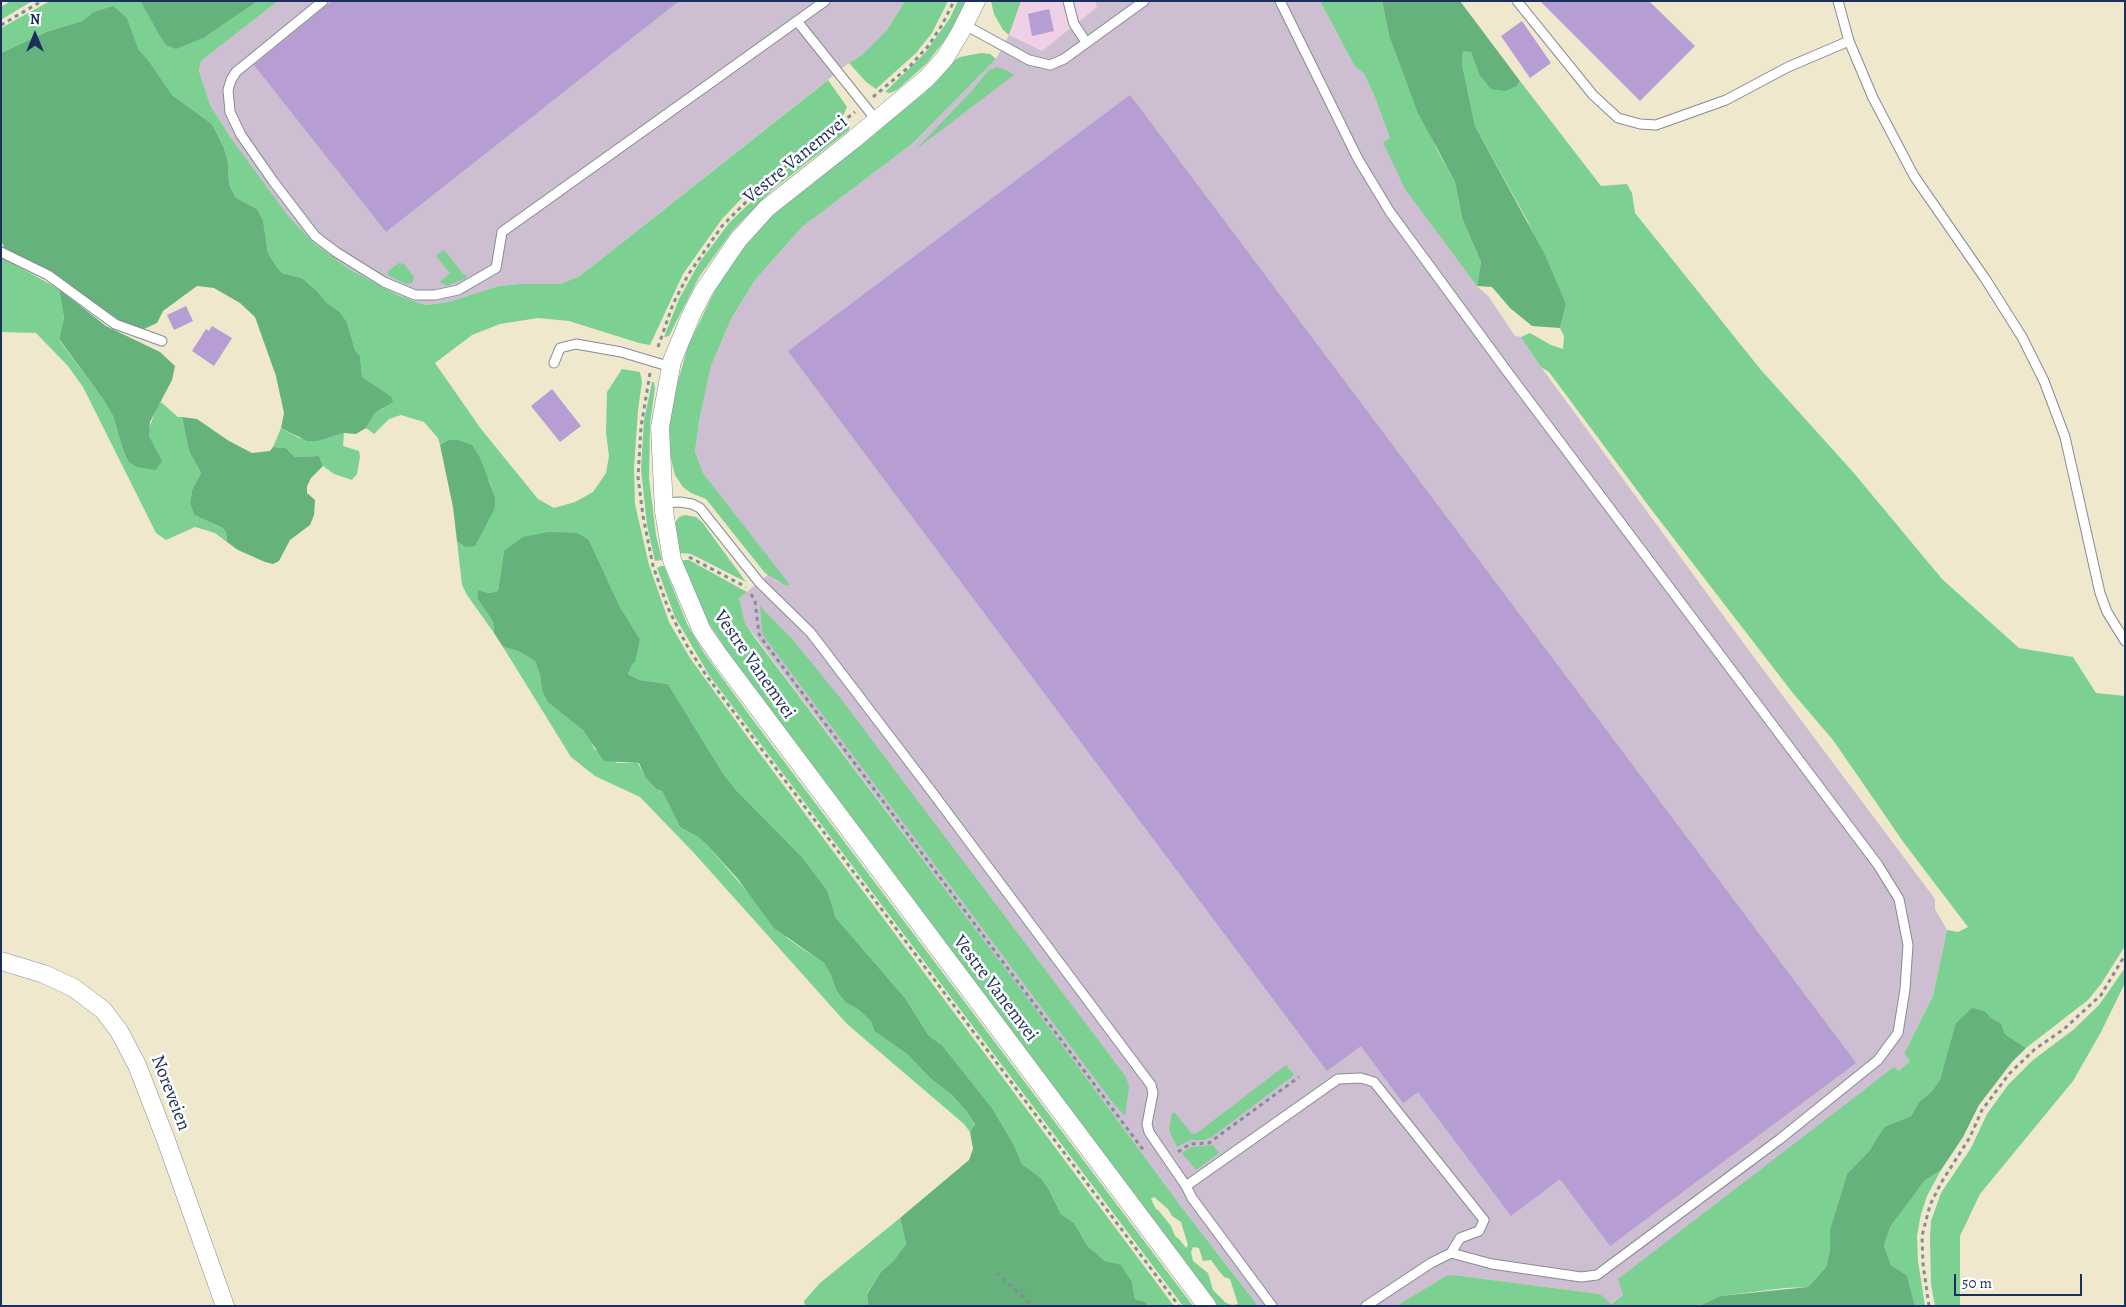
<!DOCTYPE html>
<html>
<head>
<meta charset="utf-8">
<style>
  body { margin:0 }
  #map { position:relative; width:2126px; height:1307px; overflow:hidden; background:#efe8cd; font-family:Alegreya,serif }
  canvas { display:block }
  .frame { position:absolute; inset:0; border:2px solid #1b2f5e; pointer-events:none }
  .north { position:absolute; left:10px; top:10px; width:50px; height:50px; -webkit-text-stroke:4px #fff; paint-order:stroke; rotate:0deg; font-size:14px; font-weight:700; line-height:20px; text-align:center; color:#1b2f5e }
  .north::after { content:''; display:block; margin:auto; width:18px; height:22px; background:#1b2f5e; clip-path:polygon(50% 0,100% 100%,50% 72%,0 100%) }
  .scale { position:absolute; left:1954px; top:1274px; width:128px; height:22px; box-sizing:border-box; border:2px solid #1b2f5e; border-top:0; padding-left:6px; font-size:15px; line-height:18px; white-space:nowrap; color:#1b2f5e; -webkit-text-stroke:4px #fff; paint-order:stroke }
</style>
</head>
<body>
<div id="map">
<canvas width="2126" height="1307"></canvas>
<div class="frame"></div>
<div class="north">N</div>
<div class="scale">50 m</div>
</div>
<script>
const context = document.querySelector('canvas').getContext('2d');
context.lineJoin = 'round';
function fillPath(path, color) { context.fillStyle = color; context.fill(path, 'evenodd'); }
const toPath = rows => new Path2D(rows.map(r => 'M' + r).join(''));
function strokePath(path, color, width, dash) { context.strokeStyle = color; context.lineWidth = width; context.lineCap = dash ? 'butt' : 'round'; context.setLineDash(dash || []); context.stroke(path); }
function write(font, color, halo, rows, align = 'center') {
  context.font = font + ' Alegreya,serif'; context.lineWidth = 5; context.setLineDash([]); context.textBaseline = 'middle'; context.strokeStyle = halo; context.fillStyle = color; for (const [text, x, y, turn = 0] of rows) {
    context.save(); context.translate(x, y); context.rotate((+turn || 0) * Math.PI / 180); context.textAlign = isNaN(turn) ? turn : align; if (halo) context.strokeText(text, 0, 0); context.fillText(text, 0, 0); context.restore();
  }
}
fillPath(toPath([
  [1021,1,1095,1,1097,7,1042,51,1009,35]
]), '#efd0e6');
fillPath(toPath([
  [278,1,905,1,887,30,862,55,849,63,580,276,560,284,520,284,499,286,448,302,425,305,397,295,349,269,314,243,289,217,231,138,210,105,199,71,201,61],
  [1095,1,1320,1,1354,65,1364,74,1374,95,1390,138,1383,142,1477,286,1489,297,1515,336,1521,337,1523,339,1541,367,1750,652,1935,899,1935,909,1947,930,1933,996,1904,1054,1910,1061,1899,1072,1894,1068,1619,1279,1623,1295,1610,1304,1600,1294,1453,1275,1446,1276,1396,1306,1258,1306,1180,1205,1014,980,745,623,739,598,769,574,777,581,789,585,703,473,695,452,699,421,711,366,731,319,755,280,802,227,912,144,996,59,1009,35,1042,51,1097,7]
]), '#cdbed2');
fillPath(toPath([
  [11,1,32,1,1,20,1,7],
  [50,1,140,1,154,25,205,37,258,1,278,1,201,61,199,71,210,105,231,138,289,217,314,243,349,269,397,295,425,305,448,302,499,286,520,284,560,284,580,276,828,80,847,107,843,116,743,197,722,219,683,274,650,345,639,343,569,321,538,318,500,324,472,335,435,363,481,429,538,499,554,508,575,502,593,492,606,473,609,456,606,433,607,392,622,369,640,372,642,382,638,410,634,468,635,504,649,565,669,622,690,658,752,743,1174,1306,1147,1306,1146,1302,1135,1299,1132,1282,1121,1266,1105,1261,1086,1246,1074,1223,1061,1214,1048,1188,1041,1178,1022,1164,1014,1145,992,1108,942,1045,929,1036,905,998,836,918,827,890,802,857,737,791,724,775,668,684,640,680,628,674,640,639,620,607,589,540,504,551,498,591,489,593,478,590,477,598,493,622,494,633,467,595,462,585,457,541,465,547,495,508,495,497,489,480,448,440,440,445,438,438,424,422,401,415,389,419,374,434,366,428,375,413,384,408,391,396,362,377,360,356,355,350,347,322,340,312,327,303,317,291,302,278,282,273,276,266,268,253,263,220,257,209,235,197,229,184,228,163,224,148,212,124,172,95,149,61,139,50,127,18,92,13,82,21,46,32,1,53,1,28],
  [905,1,948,1,932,33,916,53,876,89,866,82,849,63,862,55,887,30],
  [958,1,966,1,951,32,927,63,897,90,890,93,885,92,925,53,950,18],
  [991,1,1021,1,1009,35,1003,30,994,14],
  [1320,1,1382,1,1389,36,1408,86,1437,150,1455,182,1462,218,1481,262,1477,286,1405,189,1383,142,1390,138,1374,95,1364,74,1354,65],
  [1463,50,1471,52,1479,74,1517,86,1520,81,1601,186,1627,184,1632,193,1635,213,1761,370,1853,472,1942,579,2019,648,2073,657,2096,693,2125,696,2125,946,2101,984,2088,1000,2026,1048,2005,1034,2001,1023,1991,1018,1986,1012,1943,1070,1940,1080,1931,1092,1919,1102,1911,1116,1884,1127,1869,1151,1847,1174,1830,1229,1830,1250,1826,1267,1808,1287,1785,1288,1720,1296,1699,1306,1396,1306,1446,1276,1453,1275,1600,1294,1611,1304,1623,1295,1618,1279,1894,1067,1899,1071,1910,1061,1904,1054,1933,996,1947,930,1958,932,1968,927,1904,843,1833,740,1792,692,1651,509,1549,372,1541,367,1521,337,1530,333,1551,345,1563,349,1564,336,1560,328,1566,304,1527,220,1475,126,1462,64],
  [981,53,990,54,996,59,912,144,802,227,755,280,731,319,711,366,699,421,695,452,703,473,790,585,785,585,765,573,706,499,691,493,683,487,675,475,671,459,669,440,670,415,674,395,688,346,717,286,735,258,772,216,924,93,952,62,960,57],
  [997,67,1008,71,1014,75,915,150,971,92,988,71],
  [847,121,850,122,849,130,772,190,733,230,699,277,669,336,664,337,679,299,699,263,729,223,777,177],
  [444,250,463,274,467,276,466,278,447,286,440,282,450,273,436,256],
  [1,257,59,289,64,318,59,340,103,399,113,416,123,450,128,461,161,461,149,436,149,429,156,409,161,402,178,417,182,417,189,451,201,473,192,490,190,502,194,515,223,528,226,533,227,542,215,533,195,527,166,540,156,533,83,387,68,366,36,333,1,332],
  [399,263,404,264,414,277,412,283,406,284,388,275,388,271],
  [652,382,654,382,655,388,650,424,649,478,656,535,662,560,655,561,647,525,641,469,644,420],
  [281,428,299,438,318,441,344,433,343,446,359,451,360,457,357,474,352,480,334,474,323,466,319,456,295,457,286,448,273,447],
  [685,515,696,517,702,522,746,582,691,554,680,553,673,526,679,517],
  [685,560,689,560,747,592,739,598,745,623,755,638,1014,980,1180,1205,1258,1306,1218,1306,750,685,708,622,692,588,682,561],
  [1154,1197,1168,1209,1172,1216,1181,1222,1188,1245,1186,1248,1179,1239,1175,1236,1171,1226,1159,1211,1156,1209,1151,1199],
  [1193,1247,1199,1248,1203,1261,1211,1260,1219,1271,1224,1277,1230,1279,1238,1304,1232,1305,1226,1303,1213,1290,1208,1273,1193,1261,1191,1252],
  [661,566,664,566,687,624,704,653,753,720,1193,1306,1183,1306,709,675,675,617,657,568],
  [760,606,793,640,841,699,1126,1077,1129,1087,1125,1116,1113,1103,766,639,762,633],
  [503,647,518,651,535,661,540,674,542,690,583,730,591,741,594,749,617,763,638,763,645,777,656,789,662,791,680,827,698,837,707,845,788,939,824,963,831,975,836,990,845,1002,859,1010,871,1021,874,1031,907,1054,930,1078,952,1095,967,1112,975,1126,970,1132,964,1124,847,1024,694,853,640,797,595,776,571,757],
  [2125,968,2125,983,2101,1032,2073,1081,1980,1194,1960,1236,1960,1306,1935,1306,1931,1284,1930,1238,1931,1221,1941,1193,1971,1148,1987,1114,2008,1085,2033,1060,2073,1030,2099,1005],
  [1286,1065,1294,1075,1212,1137,1204,1140,1190,1140,1177,1147,1169,1130,1172,1113,1175,1113,1192,1134,1197,1133],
  [1213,1145,1219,1153,1196,1170,1182,1153,1191,1147],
  [1941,1170,1927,1196,1921,1214,1917,1236,1918,1261,1925,1306,1915,1306,1907,1277,1891,1265,1884,1246,1890,1227,1913,1195,1924,1181],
  [900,1218,906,1244,894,1260,880,1273,867,1293,868,1306,805,1306,804,1301,820,1283]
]), '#7cd092');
fillPath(toPath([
  [140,1,258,1,205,37,176,49,166,45,160,36],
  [1382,1,1460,1,1520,81,1517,86,1505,91,1491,89,1479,74,1471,52,1463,51,1462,64,1475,126,1544,253,1566,304,1560,328,1532,326,1510,308,1492,287,1477,286,1481,262,1462,218,1455,182,1418,113,1389,36],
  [113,6,127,18,139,50,149,61,172,95,212,124,224,148,228,163,229,184,235,197,257,209,263,220,268,253,276,266,282,273,302,278,317,291,327,303,340,312,347,322,355,350,360,356,362,377,391,396,393,402,375,413,366,428,356,434,344,433,318,441,307,441,281,428,284,413,276,376,255,317,240,303,214,288,197,286,163,311,157,323,144,329,123,323,45,268,4,248,1,239,1,53,46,32,82,21,92,13],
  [59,289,106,326,160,352,175,366,172,380,150,422,149,436,162,461,156,470,137,467,128,461,123,450,113,416,103,399,59,339,64,318],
  [182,417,197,419,229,441,252,453,270,451,273,447,286,448,295,457,319,456,323,466,311,478,307,486,307,493,315,500,314,515,310,525,290,540,279,561,273,564,265,562,238,550,227,542,226,533,223,528,194,515,190,503,192,490,201,473,189,451],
  [448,440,458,440,472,445,480,458,495,497,495,508,475,546,465,547,457,541,453,507,440,445],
  [548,532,577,533,589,540,620,607,640,639,635,662,632,664,628,674,640,680,668,684,724,775,737,791,802,857,827,890,836,918,905,998,929,1036,942,1045,992,1108,1014,1145,1022,1164,1041,1178,1048,1188,1061,1214,1074,1223,1087,1246,1105,1261,1121,1265,1132,1282,1135,1299,1146,1302,1147,1306,868,1306,867,1294,880,1273,894,1260,906,1244,900,1218,969,1160,973,1149,970,1132,975,1125,967,1112,952,1095,930,1078,907,1054,874,1031,871,1021,859,1010,845,1002,836,990,831,975,824,963,774,928,737,878,707,845,698,837,680,827,662,791,656,789,645,777,639,763,604,761,583,730,548,702,542,690,540,675,535,661,518,651,503,647,494,633,493,622,477,598,478,590,489,593,498,591,504,551,523,537],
  [1972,1008,1986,1012,1991,1018,2001,1023,2005,1034,2026,1048,2012,1062,1979,1105,1963,1137,1941,1170,1924,1181,1890,1227,1884,1246,1891,1265,1907,1276,1915,1306,1699,1306,1720,1296,1808,1287,1826,1267,1830,1250,1830,1229,1847,1174,1869,1151,1884,1127,1911,1116,1919,1102,1931,1092,1940,1080,1956,1023]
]), '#65b27c');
fillPath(toPath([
  [332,1,679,1,386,232,254,65],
  [1540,1,1649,1,1695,46,1640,101],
  [1049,9,1054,31,1032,36,1028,14],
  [1522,21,1551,63,1530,78,1501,36],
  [1130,95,1856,1063,1610,1246,1560,1179,1511,1216,1418,1092,1403,1103,1361,1046,1327,1071,788,351],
  [186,306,193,321,174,330,167,315],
  [212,326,232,338,214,366,192,351,206,329,209,331],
  [552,389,581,426,560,442,531,406]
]), '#b69dd4');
const lane = toPath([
  [323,1,236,72,231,80,228,90,230,112,241,135,273,181,315,236,336,252,384,282,415,295,435,295,458,290,496,268,502,232,825,1],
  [1068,1,1074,24,1086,42],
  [1280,1,1358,159,1390,212,1509,374,1878,865,1899,899,1908,945,1905,989,1898,1033,1878,1060,1780,1139,1597,1275,1581,1277,1492,1264,1451,1253,1431,1263,1366,1306],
  [1517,1,1593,95,1618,118,1640,124,1656,125,1726,100,1788,67,1849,41],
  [1838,1,1849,41,1873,98,1914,176,1986,280,2022,337,2044,381,2065,437,2100,593,2107,612,2125,641],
  [797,21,877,121],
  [965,25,1029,60,1050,65,1064,59,1144,1],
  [1,252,48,275,115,324,162,341],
  [554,363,560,348,576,344,621,352,671,367],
  [663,503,680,502,692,504,700,508,759,582,811,633,929,788,1151,1085,1153,1093,1147,1124,1149,1132,1186,1186,1192,1198,1272,1306],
  [1186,1186,1338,1079,1361,1078,1374,1082,1484,1220,1479,1231,1460,1238,1451,1253]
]);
const street = toPath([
  [976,1,961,31,945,58,927,78,853,140,767,208,738,240,704,290,692,313,672,361,660,427,664,511,672,560,702,631,720,657,1207,1306],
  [1,961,44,974,74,988,103,1010,119,1031,137,1065,166,1140,225,1306]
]);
strokePath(lane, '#858c96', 11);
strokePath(street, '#858c96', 19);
strokePath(toPath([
  [1,25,42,1],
  [873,97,910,66,929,45,942,25,954,1],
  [658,347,673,304,688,275,722,226,768,180,855,112],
  [650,373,641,427,638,477,643,516,653,566,668,608,686,644,706,675,1179,1306],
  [689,557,746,587],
  [751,594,755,601,759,634,765,643,1144,1151],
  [1178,1152,1190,1144,1209,1143,1299,1077],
  [997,1273,1033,1306],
  [1929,1306,1923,1264,1922,1236,1930,1205,1941,1183,1970,1137,1982,1110,2009,1074,2035,1049,2064,1029,2101,995,2125,955]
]), '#858c96', 3, [4, 4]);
strokePath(lane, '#fff', 9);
strokePath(street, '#fff', 18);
write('19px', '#1b2f5e', '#fff', [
  ["Vestre Vanemvei",796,160,-39],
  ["Vestre Vanemvei",754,665,55],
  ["Vestre Vanemvei",995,989,53],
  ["Noreveien",170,1093,69]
]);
</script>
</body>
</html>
